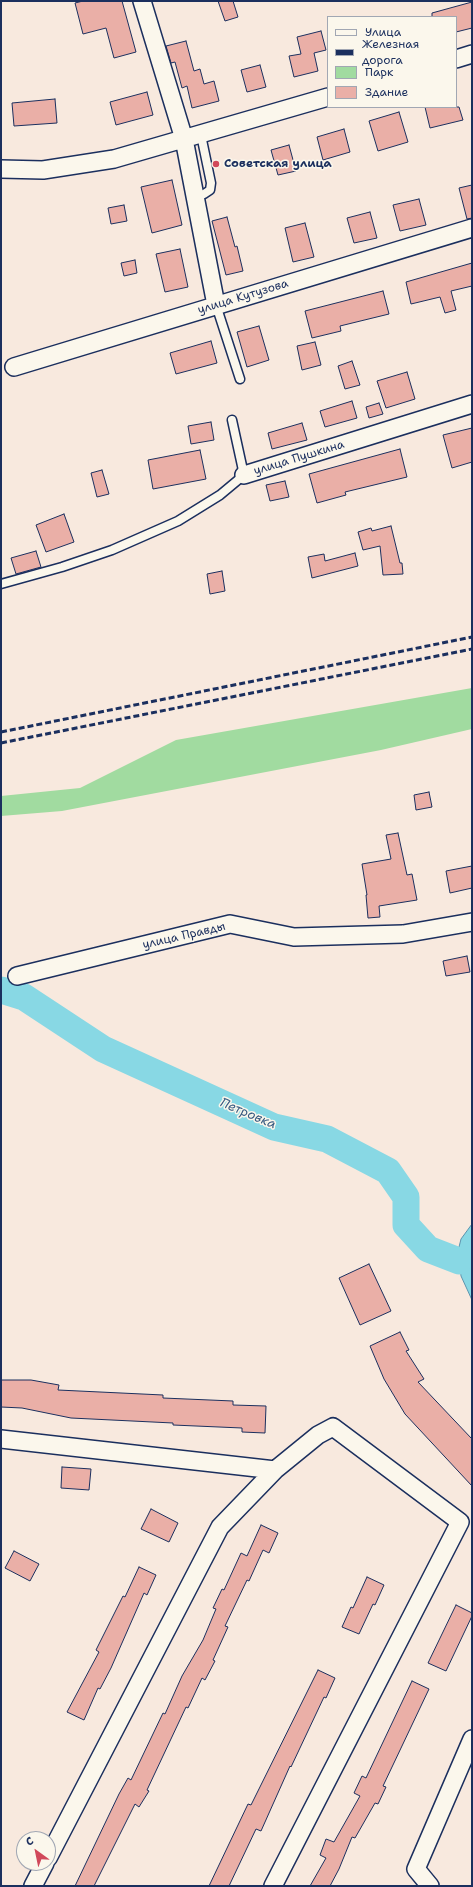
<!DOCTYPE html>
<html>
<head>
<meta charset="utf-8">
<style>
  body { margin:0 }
  #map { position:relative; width:473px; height:1887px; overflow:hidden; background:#f8e9de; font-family:"Shantell Sans",sans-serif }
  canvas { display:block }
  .frame { position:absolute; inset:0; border:2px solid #1b2f5e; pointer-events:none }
  .legend { position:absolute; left:327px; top:16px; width:130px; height:92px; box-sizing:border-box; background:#fbf7ec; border:1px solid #a1a7b3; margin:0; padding:5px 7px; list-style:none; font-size:12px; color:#1b2f5e }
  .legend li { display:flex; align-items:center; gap:8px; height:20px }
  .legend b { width:20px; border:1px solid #a1a7b3 }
  .north { position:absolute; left:16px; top:1831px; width:40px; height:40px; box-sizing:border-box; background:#fbf7ec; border:1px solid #a1a7b3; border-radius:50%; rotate:327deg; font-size:11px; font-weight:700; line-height:16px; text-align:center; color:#1b2f5e }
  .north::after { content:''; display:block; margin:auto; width:14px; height:18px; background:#d1495b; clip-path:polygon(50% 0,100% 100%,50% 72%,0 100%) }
</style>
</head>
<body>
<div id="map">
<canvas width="473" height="1887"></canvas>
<div class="frame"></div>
<ul class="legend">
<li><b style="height:5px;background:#fbf7ec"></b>Улица</li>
<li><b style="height:5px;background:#1b2f5e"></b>Железная дорога</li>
<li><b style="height:11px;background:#a1dba0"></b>Парк</li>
<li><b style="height:11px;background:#eaafa7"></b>Здание</li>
</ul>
<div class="north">С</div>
</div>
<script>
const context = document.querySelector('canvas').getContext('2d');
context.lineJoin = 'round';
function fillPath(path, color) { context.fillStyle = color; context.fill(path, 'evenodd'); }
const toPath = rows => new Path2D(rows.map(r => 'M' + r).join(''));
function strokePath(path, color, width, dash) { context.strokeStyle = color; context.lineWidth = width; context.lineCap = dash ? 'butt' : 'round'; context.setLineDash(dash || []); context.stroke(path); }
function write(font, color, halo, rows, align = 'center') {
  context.font = font + ' "Shantell Sans",sans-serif'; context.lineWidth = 3; context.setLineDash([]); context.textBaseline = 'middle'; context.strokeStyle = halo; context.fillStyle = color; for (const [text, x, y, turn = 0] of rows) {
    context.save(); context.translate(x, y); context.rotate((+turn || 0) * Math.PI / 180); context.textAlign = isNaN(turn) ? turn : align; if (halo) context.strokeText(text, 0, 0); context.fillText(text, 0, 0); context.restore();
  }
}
fillPath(toPath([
  [472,688,472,729,381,750,62,811,1,816,1,796,80,788,176,740]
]), '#a1dba0');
const water = toPath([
  [472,1224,472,1300,461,1276,458,1251,461,1239,472,1224]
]);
fillPath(water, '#88d8e4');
strokePath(water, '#5c94ae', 1);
strokePath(toPath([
  [1,990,24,997,103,1049,274,1127,327,1139,388,1171,406,1197,406,1225,428,1249,459,1261]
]), '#88d8e4', 27);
const building = toPath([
  [83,1,122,1,136,52,114,58,106,28,83,34,75,3,83,1],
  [218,1,233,1,238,17,225,21,218,1],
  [472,2,472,28,456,32,456,17,432,17,432,13,472,2],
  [321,31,326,50,314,53,318,71,294,77,289,56,301,54,297,37,321,31],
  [186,41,194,71,200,69,204,84,214,81,219,101,192,108,187,86,182,88,175,62,171,63,166,46,186,41],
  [260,65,266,87,247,92,241,70,260,65],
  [147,92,153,115,116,125,110,102,147,92],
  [55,99,57,123,14,126,12,103,55,99],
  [425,107,459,107,463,120,430,128,425,107],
  [399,112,408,142,378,151,369,121,399,112],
  [344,129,350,152,323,160,317,137,344,129],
  [289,145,296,171,278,175,271,150,289,145],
  [172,180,182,225,152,233,141,187,172,180],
  [472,185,472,218,467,219,459,188,472,185],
  [419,199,426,225,400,231,393,205,419,199],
  [124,205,127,221,111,224,108,208,124,205],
  [370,212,377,238,354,243,347,218,370,212],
  [227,217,235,247,237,246,243,271,226,275,212,221,227,217],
  [305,223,314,257,293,262,285,228,305,223],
  [180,249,188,287,165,292,156,254,180,249],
  [135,260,137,273,124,276,121,263,135,260],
  [472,263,472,286,451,291,456,310,445,313,440,297,411,304,406,282,472,263],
  [383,291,389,314,340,326,341,331,312,338,305,311,383,291],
  [259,326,269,360,247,367,237,332,259,326],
  [211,341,217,363,176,374,170,353,211,341],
  [315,342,321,365,302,370,297,346,315,342],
  [352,361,360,385,345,389,338,366,352,361],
  [407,372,415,399,386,408,377,381,407,372],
  [352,401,357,418,325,427,320,411,352,401],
  [379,403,383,414,369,418,366,407,379,403],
  [211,422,214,440,191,444,188,426,211,422],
  [302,423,307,440,272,449,268,433,302,423],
  [472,428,472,462,452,468,443,435,472,428],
  [400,449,407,477,345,492,346,495,317,503,309,474,400,449],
  [200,450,206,479,153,489,148,460,200,450],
  [102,470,109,494,97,497,91,473,102,470],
  [285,481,289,497,270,501,266,485,285,481],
  [64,514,74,542,46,552,36,525,64,514],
  [391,526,400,563,402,563,403,574,383,575,380,546,363,550,358,532,371,528,372,531,391,526],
  [36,551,41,567,16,574,11,558,36,551],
  [355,553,358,566,312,578,308,557,324,554,325,561,355,553],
  [222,571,225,591,210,594,207,574,222,571],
  [429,792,432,807,416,810,414,795,429,792],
  [398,833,407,875,412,874,417,900,379,906,380,917,368,918,366,895,367,895,362,864,391,859,386,835,398,833],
  [472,866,472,888,450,893,446,871,472,866],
  [467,956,470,972,446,976,443,961,467,956],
  [369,1264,391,1311,360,1325,339,1278,369,1264],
  [400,1332,409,1350,406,1351,424,1379,418,1382,472,1439,472,1486,405,1414,384,1379,370,1346,400,1332],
  [1,1380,31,1380,59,1385,58,1390,163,1395,163,1398,233,1401,233,1405,266,1406,265,1433,242,1432,242,1428,173,1425,173,1423,71,1418,22,1408,1,1407,1,1380],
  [62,1467,91,1469,89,1490,61,1488,62,1467],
  [151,1509,178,1523,169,1542,141,1529,151,1509],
  [261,1525,278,1533,269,1553,263,1550,249,1581,247,1580,225,1626,228,1627,213,1660,215,1661,205,1680,202,1678,188,1708,186,1707,147,1790,149,1791,139,1807,135,1804,94,1886,75,1886,119,1794,128,1778,131,1780,163,1713,165,1714,182,1676,203,1640,216,1609,213,1608,222,1589,224,1590,241,1553,247,1556,261,1525],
  [14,1551,39,1564,30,1581,5,1568,14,1551],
  [139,1567,156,1575,147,1595,144,1593,111,1668,100,1689,98,1688,84,1720,67,1712,99,1652,96,1650,123,1596,125,1597,139,1567],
  [367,1577,384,1585,375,1605,373,1604,359,1634,342,1627,351,1607,353,1608,367,1577],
  [456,1605,472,1613,472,1616,446,1671,428,1663,456,1605],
  [318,1670,335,1678,326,1698,324,1697,291,1767,290,1766,261,1831,256,1829,229,1886,209,1886,248,1804,251,1805,318,1670],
  [412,1681,429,1689,383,1786,386,1787,378,1804,375,1803,355,1838,352,1837,339,1869,330,1886,310,1886,326,1858,320,1855,326,1839,334,1842,360,1796,354,1793,362,1776,366,1778,412,1681]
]);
fillPath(building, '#eaafa7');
strokePath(building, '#1b2f5e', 1);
const service = toPath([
  [195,196,204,194,210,190,211,183,201,135],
  [216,305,240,379],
  [1,584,62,567,112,550,178,521,220,495,244,475,232,420]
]);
const minor = toPath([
  [142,1,184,139,216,305],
  [456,59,472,54],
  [1,169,43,170,114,159,328,97],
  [14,367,472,228],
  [244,475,472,404],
  [17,976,230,924,294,937,403,934,472,922],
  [1,1439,275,1470],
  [48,1858,220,1527,275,1470,318,1435,333,1427,460,1522,273,1886],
  [33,1886,45,1863],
  [430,1886,416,1869,472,1739]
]);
strokePath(service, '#1b2f5e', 11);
strokePath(minor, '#1b2f5e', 20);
strokePath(service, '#fbf7ec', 8);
strokePath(minor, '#fbf7ec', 17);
strokePath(toPath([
  [1,732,472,637],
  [1,743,472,649]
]), '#1b2f5e', 3, [6, 3]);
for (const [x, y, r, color] of [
  [216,164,4,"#d1495b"]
]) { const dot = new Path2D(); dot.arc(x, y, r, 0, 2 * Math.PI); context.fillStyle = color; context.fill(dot); strokePath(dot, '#fbf7ec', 1.5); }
write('bold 12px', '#1b2f5e', '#fbf7ec', [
  ["Советская улица",224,164]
], 'left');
write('12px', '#1b2f5e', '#fbf7ec', [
  ["улица Кутузова",243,297,-17],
  ["улица Пушкина",299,458,-17],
  ["улица Правды",184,936,-13]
]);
write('italic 13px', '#365980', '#fbf7ec', [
  ["Петровка",248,1114,23]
]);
</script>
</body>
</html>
